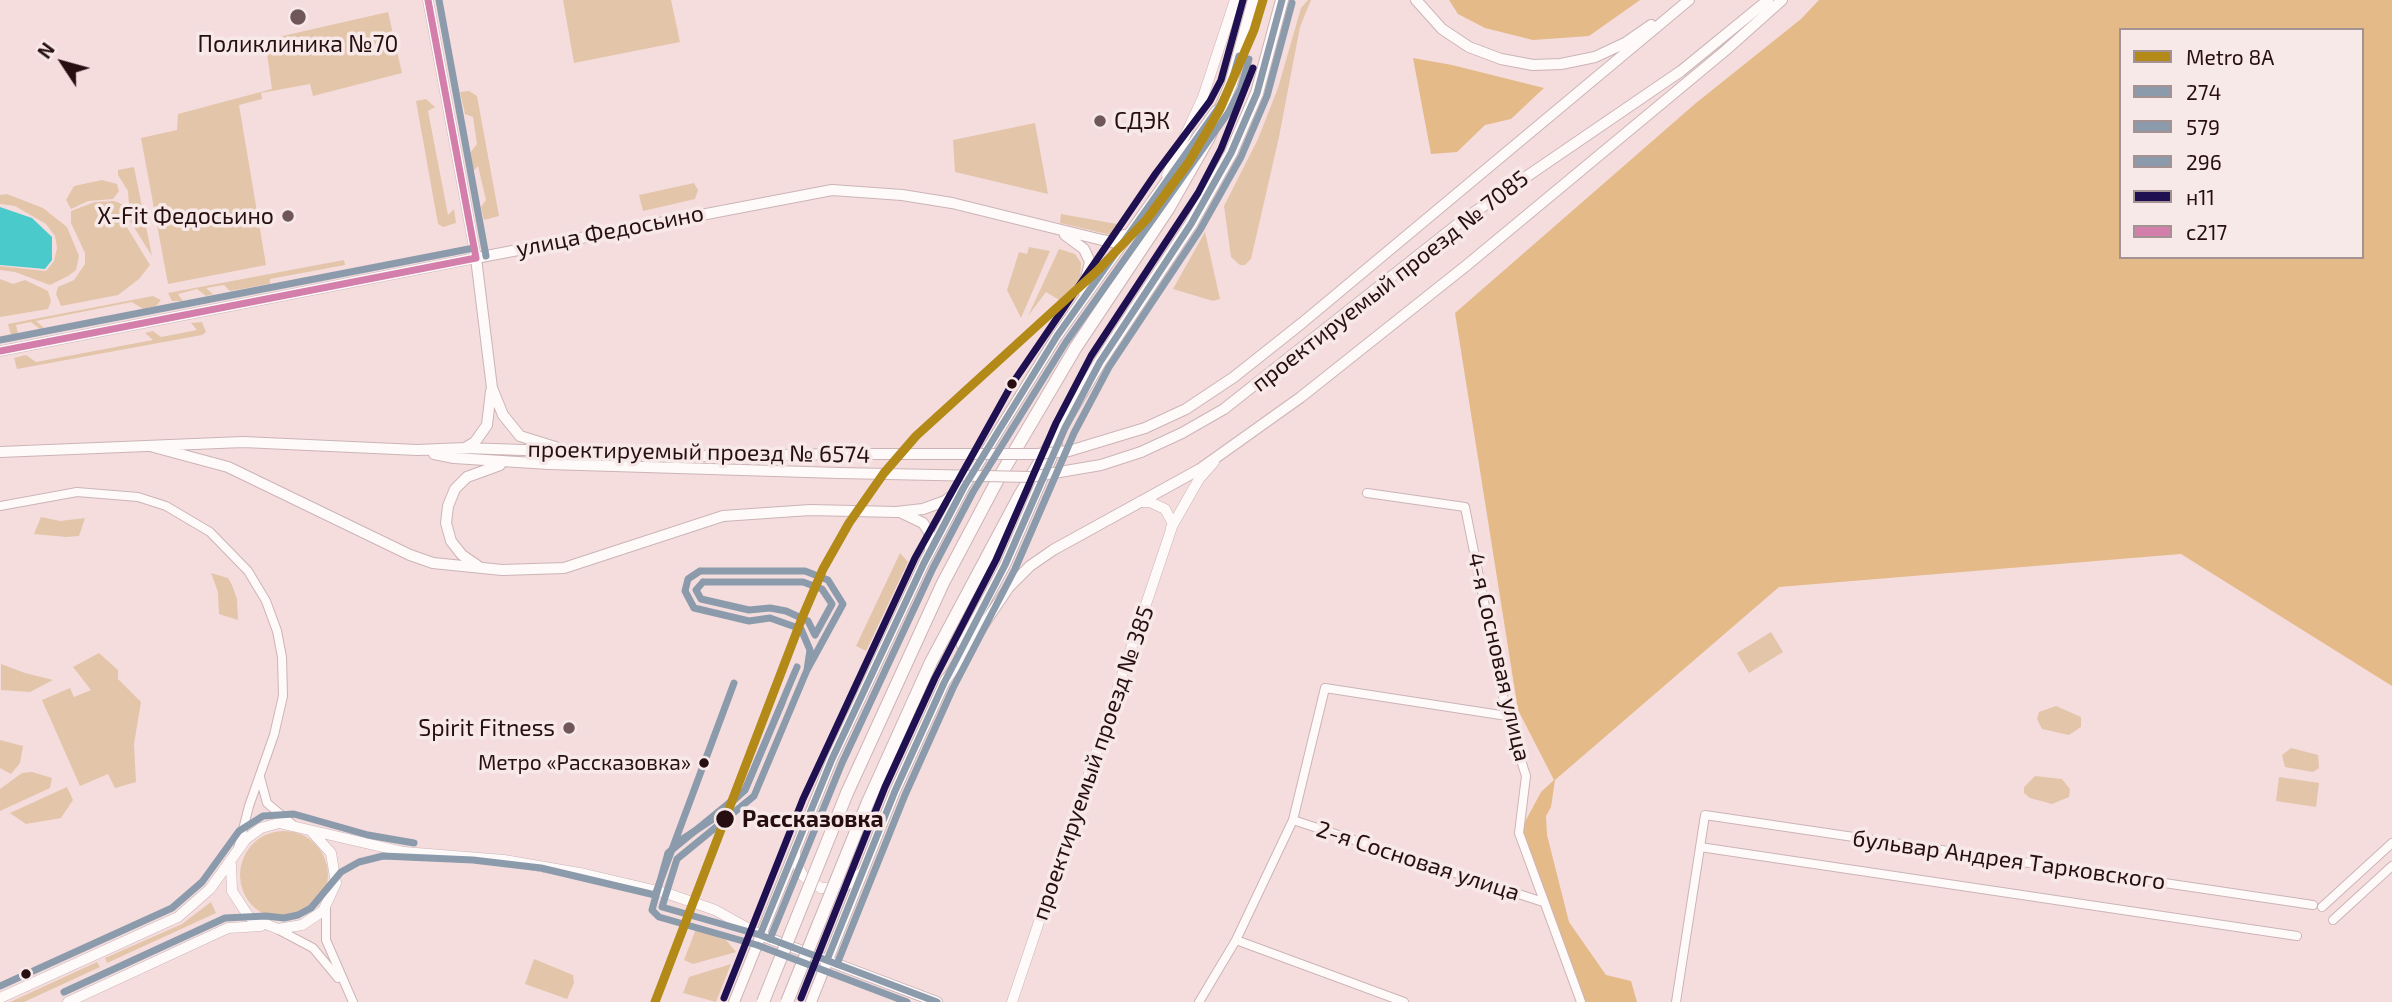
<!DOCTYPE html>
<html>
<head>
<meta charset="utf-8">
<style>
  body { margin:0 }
  #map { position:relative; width:2392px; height:1002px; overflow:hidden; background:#f5ddde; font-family:"Exo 2",sans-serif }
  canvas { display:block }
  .legend { position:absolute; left:2119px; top:28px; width:245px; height:231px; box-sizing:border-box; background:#f8e9e9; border:2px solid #a49293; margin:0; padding:9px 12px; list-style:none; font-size:21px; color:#270f11 }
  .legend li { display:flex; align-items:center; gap:14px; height:35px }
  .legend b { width:35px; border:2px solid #a49293 }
  .north { position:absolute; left:28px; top:28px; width:70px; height:70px; -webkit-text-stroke:5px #f8e9e9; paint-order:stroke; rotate:306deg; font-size:19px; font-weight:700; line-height:28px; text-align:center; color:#270f11 }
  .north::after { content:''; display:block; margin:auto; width:24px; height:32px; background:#270f11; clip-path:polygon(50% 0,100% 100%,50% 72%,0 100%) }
</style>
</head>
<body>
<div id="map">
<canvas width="2392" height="1002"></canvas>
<ul class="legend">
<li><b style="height:9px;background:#b38a18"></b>Metro 8А</li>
<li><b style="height:9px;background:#8c9bac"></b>274</li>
<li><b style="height:9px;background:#8c9bac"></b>579</li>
<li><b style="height:9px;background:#8c9bac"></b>296</li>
<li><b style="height:9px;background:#1f1051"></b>н11</li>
<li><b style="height:9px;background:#d47eab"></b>с217</li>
</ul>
<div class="north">N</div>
</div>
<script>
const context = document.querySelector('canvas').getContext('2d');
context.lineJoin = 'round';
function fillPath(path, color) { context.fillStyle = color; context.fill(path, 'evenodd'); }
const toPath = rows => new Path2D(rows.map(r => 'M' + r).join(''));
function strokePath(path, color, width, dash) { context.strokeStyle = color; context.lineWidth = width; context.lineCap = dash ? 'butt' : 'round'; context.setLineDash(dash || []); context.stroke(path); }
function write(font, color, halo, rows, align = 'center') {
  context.font = font + ' "Exo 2",sans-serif'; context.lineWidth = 7; context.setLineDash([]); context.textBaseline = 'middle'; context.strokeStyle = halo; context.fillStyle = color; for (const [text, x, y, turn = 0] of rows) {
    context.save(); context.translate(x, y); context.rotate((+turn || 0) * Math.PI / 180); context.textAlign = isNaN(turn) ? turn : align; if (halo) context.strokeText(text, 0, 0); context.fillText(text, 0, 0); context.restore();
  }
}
fillPath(toPath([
  [563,0,671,0,680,42,574,63],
  [1308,0,1311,0,1300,27,1279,137,1251,259,1245,265,1240,265,1231,257,1224,206,1258,139,1278,88,1301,8],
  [388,12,402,73,313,96,310,84,261,93,262,99,239,105,266,265,168,284,141,138,177,130,178,114,272,89,265,40],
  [469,91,477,96,499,216,484,220,481,207,486,200,478,166,473,171,470,153,477,144,473,117,465,114,460,92],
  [426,99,435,107,428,111,448,215,454,209,456,223,443,227,438,224,416,101],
  [1035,123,1048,194,955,172,953,140],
  [134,167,152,256,130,221,128,191,118,175,118,170],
  [102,180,117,184,119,191,113,199,88,201,71,209,66,200,74,186],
  [694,183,698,190,695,199,643,211,639,195],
  [7,194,43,208,67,227,79,256,76,270,68,276,50,285,15,272,0,270,0,266,46,271,54,261,57,248,55,236,46,224,15,206,0,204,0,195],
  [114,201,124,205,125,224,150,265,139,279,118,295,61,306,56,294,58,287,74,280,85,264,85,253,71,223,71,211,95,202],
  [1061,214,1117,224,1122,229,1111,235,1060,223],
  [1205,232,1220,299,1213,301,1173,289],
  [1029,247,1050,251,1021,318,1007,290,1019,252,1027,254],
  [1059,249,1075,254,1081,263,1080,281,1066,304,1046,292,1028,316],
  [344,260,345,265,270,279,270,284,230,291,224,285,206,288,213,294,206,296,197,289,178,294,183,301,172,301,168,293],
  [0,279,13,284,25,280,48,291,51,301,48,309,0,317],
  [153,296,161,300,156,306,143,309,132,302,36,321,44,328,40,329,31,322,16,325,18,334,11,335,8,324],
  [202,322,206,332,202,335,17,369,14,358,26,355,36,362,153,340,145,333,153,331,161,337,197,330,191,323],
  [41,517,60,521,85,518,79,536,66,537,34,534],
  [900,553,908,562,866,651,856,646],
  [211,573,228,578,232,585,237,599,238,620,219,614,218,592],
  [1771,632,1783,652,1749,673,1737,653],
  [99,653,118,670,118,679,141,702,134,744,136,782,115,788,108,774,80,786,42,700,70,688,74,697,91,690,73,667],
  [1,664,25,673,53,680,30,692,1,690],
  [2056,706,2081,717,2081,727,2069,735,2042,729,2037,719,2039,712],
  [0,740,23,746,20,763,11,774,0,768],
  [2291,748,2318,755,2319,768,2313,772,2285,767,2282,755],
  [32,772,52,778,50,788,0,811,0,789,22,773],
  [2035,776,2062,779,2070,789,2069,797,2052,804,2030,798,2024,793,2024,787],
  [2279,777,2319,783,2316,807,2276,801],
  [67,787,73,800,61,818,26,824,10,813],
  '240 875a44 44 0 1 1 88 0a44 44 0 1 1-88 0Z',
  [211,902,216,913,107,963,105,958,182,924],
  [696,929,726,940,736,952,693,964,684,960],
  [534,959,573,975,574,983,567,999,525,984],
  [97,962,100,967,24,1002,10,1002],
  [731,964,716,1002,683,993,689,977]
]), '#e3c5aa');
fillPath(toPath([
  [1449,0,1640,0,1589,36,1533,40,1485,28,1458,14],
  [1819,0,2392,0,2392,686,2181,554,1779,587,1555,780,1551,807,1546,816,1547,835,1569,922,1606,975,1631,981,1637,1002,1583,1002,1519,833,1541,792,1554,780,1518,710,1455,313,1696,103,1801,19],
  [2121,30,2362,30,2362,257,2121,257],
  [1413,58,1452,65,1544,88,1511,119,1485,125,1457,152,1431,154]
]), '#e4ba89');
fillPath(toPath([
  [0,207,32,218,52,237,52,260,45,269,0,265]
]), '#4acacb');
const minor = toPath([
  [1367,493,1465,507,1507,716,1526,776,1519,833,1581,1002],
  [0,506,77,492,138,497,166,506,210,532,248,571,266,601,277,631,282,657,283,696,274,735,249,806,238,849],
  [260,777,267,803,292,824],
  [1293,820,1543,902],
  [1700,847,2297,936],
  [326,906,326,940,353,1002],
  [2322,907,2392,843],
  [2333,920,2392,866],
  [279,930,313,948,338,978],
  [1236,940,1404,1002],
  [1199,1002,1236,940,1293,820,1325,688,1507,716],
  [1676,1002,1705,815,2313,905]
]);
const tertiary = toPath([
  [1167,175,1203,97,1235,0],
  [0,351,476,258,428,0],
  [1171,528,1199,479,1214,462],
  [795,851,796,862,803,876,821,888,844,887,862,872],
  [231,865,232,891,249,917,278,929,302,925,323,911,336,883,331,853,312,832],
  [0,998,178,917,210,889,246,839,261,828,279,823,404,852,504,860,585,874,666,893,715,910,760,935],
  [68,1002,228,928,261,926],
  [1012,1002,1173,524,1165,509,1150,502,1140,502]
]);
const secondary = toPath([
  [1416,0,1442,29,1469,47,1501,59,1533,65,1561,64,1595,57,1625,43,1651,25],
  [1065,235,1084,249,1090,262,1083,291],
  [1145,428,1186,409,1234,377,1302,323,1689,0],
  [150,446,228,467,410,555,433,563,502,570,564,568,723,516,810,510,896,512,923,509,945,501,962,488],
  [465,448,475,442,487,425,491,391],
  [568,451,520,436,503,415,492,388,476,258,832,190,902,195,952,203,1102,240,1113,242,1124,235],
  [0,452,243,442,417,450,465,448,699,456,851,454],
  [1141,452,1182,433,1224,409,1463,220,1681,71,1768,0],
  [434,454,454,458,549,464,839,473],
  [902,513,923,523,929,532,930,548],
  [478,566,462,555,451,541,446,523,448,506,455,489,467,477,500,465],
  [962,645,1005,565,1057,445],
  [944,683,1009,587,1030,566,1053,550,1200,469,1301,397,1467,265,1726,50,1782,0],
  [760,935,937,1002],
  [734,1002,832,759,924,563,964,487,1057,336,1216,111],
  [811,1002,895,791,946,679]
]);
const primary = toPath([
  [847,793,943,583,997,481,1076,347,1168,209,1209,137,1231,84,1254,0],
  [868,802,931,662,1020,495,1100,362,1191,224,1231,153,1257,93,1282,0]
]);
strokePath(minor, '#ccb4b6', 10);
strokePath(tertiary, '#ccb4b6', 11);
strokePath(secondary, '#ccb4b6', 12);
strokePath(primary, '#ccb4b6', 14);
strokePath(minor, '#fefafa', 8);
strokePath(tertiary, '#fefafa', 10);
strokePath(secondary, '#fefafa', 10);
strokePath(primary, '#fefafa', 12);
const secondaryBridge = toPath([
  [851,454,1037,454,1069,451,1145,428],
  [839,473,1030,477,1101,465,1141,452]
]);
const primaryBridge = toPath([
  [763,1002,847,793],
  [787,1002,868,802]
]);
strokePath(secondaryBridge, '#ccb4b6', 12, []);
strokePath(primaryBridge, '#ccb4b6', 14, []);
strokePath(secondaryBridge, '#fefafa', 10);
strokePath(primaryBridge, '#fefafa', 12);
strokePath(toPath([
  [700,571,805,571,828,580,843,604,807,670,810,650,801,629,770,618,749,621,694,608,685,591,688,579,700,571],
  [807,670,754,796,677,859,662,907,760,935,937,1002],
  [760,935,832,759,924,563,964,487,1057,336,1219,107,1231,84,1239,56],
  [827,960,895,791,944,683,1005,565,1065,428,1100,362,1191,224,1231,153,1257,93,1282,0]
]), '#8c9bac', 7);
strokePath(toPath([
  [703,582,803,582,822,589,832,604,815,635,808,621,786,611,770,608,749,610,701,599,696,590,703,582],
  [797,667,745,790,668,853,652,910,659,917,757,945,907,1002],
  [770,939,842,763,933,568,973,492,1066,342,1228,113,1241,88,1249,59],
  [837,964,905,795,953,688,1015,569,1074,433,1109,367,1200,230,1241,157,1267,96,1292,3]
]), '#8c9bac', 7);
strokePath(toPath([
  [439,0,486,256],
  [0,340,474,248],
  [668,854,678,842,716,817,745,790,782,703],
  [0,986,172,908,202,882,239,831,263,816,294,814,368,835,414,843],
  [64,992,225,918,266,916,284,918,298,915,311,908,341,872,359,862,383,856,473,860,541,868,655,895,734,683]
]), '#8c9bac', 7);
strokePath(toPath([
  [724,998,803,799,915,558,1012,384,1156,173,1210,101,1221,80,1243,0],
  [801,998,885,787,935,678,996,560,1056,423,1091,356,1198,193,1221,149,1253,68]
]), '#1f1051', 7);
strokePath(toPath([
  [428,0,476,258],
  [0,351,476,258]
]), '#d47eab', 7);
strokePath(toPath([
  [655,1002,802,618,823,569,849,523,884,473,916,436,1096,272,1147,219,1189,162,1220,109,1254,30,1263,0]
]), '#b38a18', 9);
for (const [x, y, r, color] of [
  [298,17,9,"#6f5759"],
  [1100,121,7,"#6f5759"],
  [288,216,7,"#6f5759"],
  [1012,384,6,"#270f11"],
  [569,728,7,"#6f5759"],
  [704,763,6,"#270f11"],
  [725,819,10,"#270f11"],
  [26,974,6,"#270f11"]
]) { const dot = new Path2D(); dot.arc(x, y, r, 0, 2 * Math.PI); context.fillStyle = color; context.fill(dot); strokePath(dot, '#f8e9e9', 2.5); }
write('21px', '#270f11', '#f8e9e9', [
  ["Метро «Рассказовка»",691,763]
], 'right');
write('23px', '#270f11', '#f8e9e9', [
  ["Поликлиника №70",298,44,"center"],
  ["СДЭК",1114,121,"left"],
  ["X-Fit Федосьино",274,216],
  ["Spirit Fitness",555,728]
], 'right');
write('23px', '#270f11', '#f8e9e9', [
  ["улица Федосьино",610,231,-11],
  ["проектируемый проезд № 7085",1390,281,-38],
  ["проектируемый проезд № 6574",699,452,1],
  ["4-я Сосновая улица",1499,657,77],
  ["проектируемый проезд № 385",1093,763,-71],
  ["бульвар Андрея Тарковского",2009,860,8],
  ["2-я Сосновая улица",1418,861,18]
]);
write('bold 23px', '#270f11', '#f8e9e9', [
  ["Рассказовка",742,819]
], 'left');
</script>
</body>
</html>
